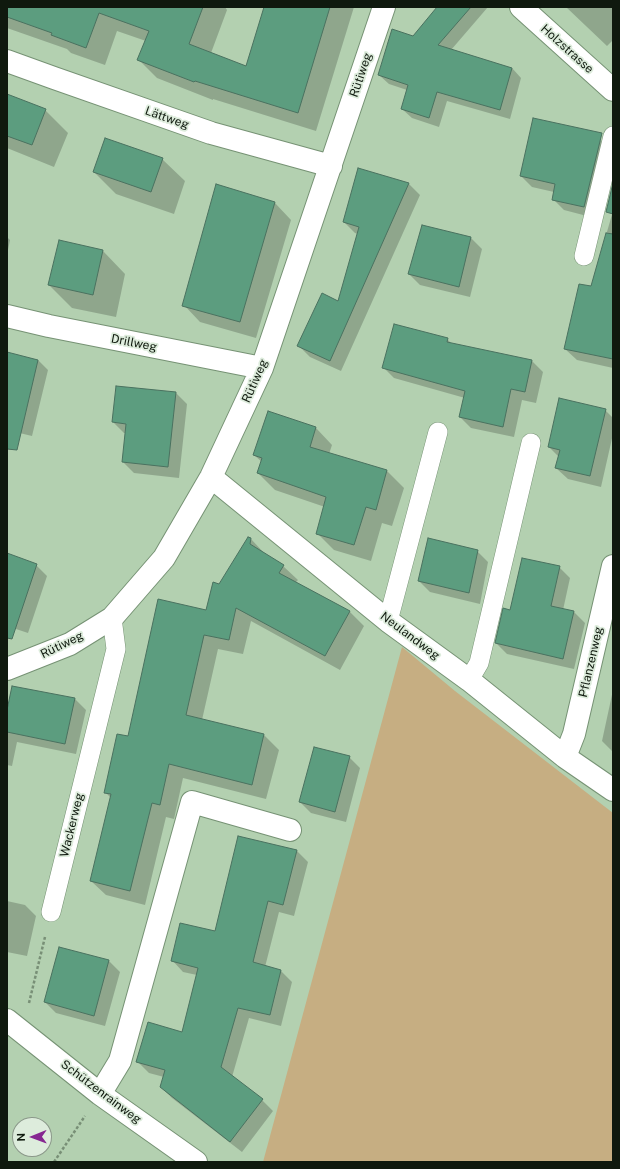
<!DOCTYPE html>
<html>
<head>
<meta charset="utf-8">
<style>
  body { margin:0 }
  #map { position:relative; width:620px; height:1169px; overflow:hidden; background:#b3d0b0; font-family:"Public Sans",sans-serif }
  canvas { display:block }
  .frame { position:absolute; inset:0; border:8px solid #0f190e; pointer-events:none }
  .north { position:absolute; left:12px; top:1117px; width:40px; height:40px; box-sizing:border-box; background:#ddecdc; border:1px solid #8b988a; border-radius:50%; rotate:269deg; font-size:11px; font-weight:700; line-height:16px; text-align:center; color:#0f190e }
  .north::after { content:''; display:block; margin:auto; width:14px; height:18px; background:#862791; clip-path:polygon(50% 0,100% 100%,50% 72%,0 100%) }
</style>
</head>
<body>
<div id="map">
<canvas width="620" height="1169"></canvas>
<div class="frame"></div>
<div class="north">N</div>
</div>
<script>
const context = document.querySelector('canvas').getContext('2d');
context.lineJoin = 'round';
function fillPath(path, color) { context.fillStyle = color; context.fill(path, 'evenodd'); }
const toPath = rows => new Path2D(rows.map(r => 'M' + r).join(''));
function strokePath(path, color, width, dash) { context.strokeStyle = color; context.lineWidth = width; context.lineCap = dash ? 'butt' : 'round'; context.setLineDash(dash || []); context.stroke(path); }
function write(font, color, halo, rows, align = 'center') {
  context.font = font + ' "Public Sans",sans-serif'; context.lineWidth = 3.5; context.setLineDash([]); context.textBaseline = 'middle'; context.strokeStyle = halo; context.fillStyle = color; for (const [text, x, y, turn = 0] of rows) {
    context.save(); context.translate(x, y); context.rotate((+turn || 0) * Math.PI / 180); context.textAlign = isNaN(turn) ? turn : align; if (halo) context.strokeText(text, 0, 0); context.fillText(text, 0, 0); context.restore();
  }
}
fillPath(toPath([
  [402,647,455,691,613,813,613,1162,263,1162]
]), '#c6ae82');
fillPath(toPath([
  [7,7,225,7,227,10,211,53,247,67,265,7,354,7,316,131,213,99,213,100,157,78,139,60,146,41,117,31,105,65,71,53,67,49,7,28],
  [439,7,488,7,451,50,512,68,521,78,510,119,447,101,439,127,412,118,402,109,407,90,389,84,379,75],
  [566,7,613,7,613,40,607,46],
  [7,96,45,110,68,133,54,167,7,148],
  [592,132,603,143,587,216,564,210,553,199,554,192,532,187,521,176],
  [162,159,185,181,174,214,116,194,94,172],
  [358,169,409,184,420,195,341,371,310,357,299,346,339,302,358,234,355,233,344,222],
  [216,186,275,203,291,220,256,338,200,322,184,305],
  [613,211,613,368,577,360,565,349,591,287],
  [423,226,471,238,482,249,470,297,420,285,409,274],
  [7,237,10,240,7,255],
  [103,251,125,274,116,317,72,308,49,285],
  [447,339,452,344,532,361,543,372,536,403,522,400,514,437,471,428,460,417,465,398,394,378,383,367],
  [7,353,38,360,48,370,32,436,7,430],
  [176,393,187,404,179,478,134,473,123,462,126,433,124,433,113,422],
  [605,410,613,418,613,434,601,487,568,479,556,468,559,457,549,447],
  [316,428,332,445,329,454,387,471,404,488,392,526,382,523,371,561,334,550,317,533,325,507,275,490,258,473,262,462,254,455],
  [251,539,265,554,283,566,298,580,296,582,349,611,364,626,340,670,251,621,243,654,218,649,202,720,264,735,279,750,266,799,183,778,174,819,166,817,145,905,106,895,91,881,111,798,105,792,129,737,207,611,219,585],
  [477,551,488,562,480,604,430,592,419,581],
  [7,554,36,565,47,576,28,633,7,626],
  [559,567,570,578,563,610,574,612,585,623,574,669,507,654,496,643],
  [613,690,613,752,602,741],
  [75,699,86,710,76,754,17,742,12,766,7,765,7,715],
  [349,757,360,768,346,822,311,813,300,802],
  [297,851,308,862,294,916,279,912,265,967,281,971,292,982,281,1026,249,1018,232,1077,262,1100,273,1111,242,1152,172,1098,161,1087,164,1077,149,1073,138,1062,183,1033,197,975,183,972,172,960,215,932],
  [7,901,25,905,36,916,27,956,7,952],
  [59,948,109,961,120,972,105,1026,56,1013,45,1002]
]), '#0003');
const building = toPath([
  [7,7,203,7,189,44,246,66,264,7,330,7,298,113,195,81,194,82,137,60,149,31,99,13,86,48,51,35,52,33,7,17,7,7],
  [437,7,471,7,438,45,512,68,500,110,437,92,429,118,401,109,408,85,378,75,392,29,413,36,437,7],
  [7,94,46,109,32,145,7,136,7,94],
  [533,118,602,133,584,207,552,200,555,184,520,176,533,118],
  [105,138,163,158,151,192,93,172,105,138],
  [358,168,409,183,330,361,297,346,322,293,338,301,359,227,343,222,358,168],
  [613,183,613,214,606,212,613,183],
  [216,184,275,202,240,322,182,306,216,184],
  [422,225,471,237,459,287,408,274,422,225],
  [606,233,613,234,613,359,564,349,579,284,591,286,606,233],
  [59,240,103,250,93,295,48,285,59,240],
  [394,324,448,338,447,342,532,360,525,392,511,389,503,427,459,417,465,391,382,368,394,324],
  [7,352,38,360,17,450,7,449,7,352],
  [116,386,176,392,168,467,122,462,126,424,112,422,116,386],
  [559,398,606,409,590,476,555,468,560,450,548,447,559,398],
  [268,411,316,427,310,447,387,470,376,510,366,507,354,545,316,534,326,497,257,473,262,458,253,455,268,411],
  [248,537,251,538,250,544,284,565,279,573,350,611,325,656,236,608,229,640,204,635,186,715,264,734,252,785,169,764,160,805,152,803,130,891,90,881,111,794,104,793,117,734,128,736,158,599,206,610,213,582,219,584,248,537],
  [428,538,478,550,469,593,418,581,428,538],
  [7,553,37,564,12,639,7,638,7,553],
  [522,558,560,566,551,606,574,611,563,659,495,643,503,608,510,610,522,558],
  [12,686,75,698,65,744,7,732,7,710,12,686],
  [314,747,350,756,335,812,299,802,314,747],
  [238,836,297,850,283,905,268,901,253,962,281,970,270,1015,238,1008,221,1067,263,1099,230,1142,160,1087,165,1070,136,1062,148,1022,182,1032,198,968,171,961,180,923,215,931,238,836],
  [59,947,109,960,94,1016,44,1002,59,947]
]);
fillPath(building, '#5c9d7f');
strokePath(building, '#4a715f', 1);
const service = toPath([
  [584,256,613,136],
  [388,621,438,432],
  [469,680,479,663,531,443],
  [51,912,116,649,112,618]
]);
const minor = toPath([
  [521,7,613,90],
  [7,61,54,78,211,133,331,166],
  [7,316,49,326,262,368],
  [211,477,388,621,469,680,565,757,613,790],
  [7,669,70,644,112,618,164,558,211,477,262,368,384,7],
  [565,757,574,734,613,566],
  [7,1020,100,1094,196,1162],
  [100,1094,120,1061,192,802,290,830]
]);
strokePath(service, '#769274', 20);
strokePath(minor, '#769274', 24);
strokePath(toPath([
  [29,1003,45,937],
  [54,1162,85,1116]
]), '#788f76', 2.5, [3, 2]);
strokePath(service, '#fff', 19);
strokePath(minor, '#fff', 22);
write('12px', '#0f190e', '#ddecdc', [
  ["Holzstrasse",567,49,42],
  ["Rütiweg",361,75,-71],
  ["Lättweg",167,118,19],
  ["Drillweg",134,343,11],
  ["Rütiweg",255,381,-66],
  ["Neulandweg",410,636,37],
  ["Rütiweg",62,645,-26],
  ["Pflanzenweg",591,662,-77],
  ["Wackerweg",72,825,-76],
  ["Schützenrainweg",101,1092,37]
]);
</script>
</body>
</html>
